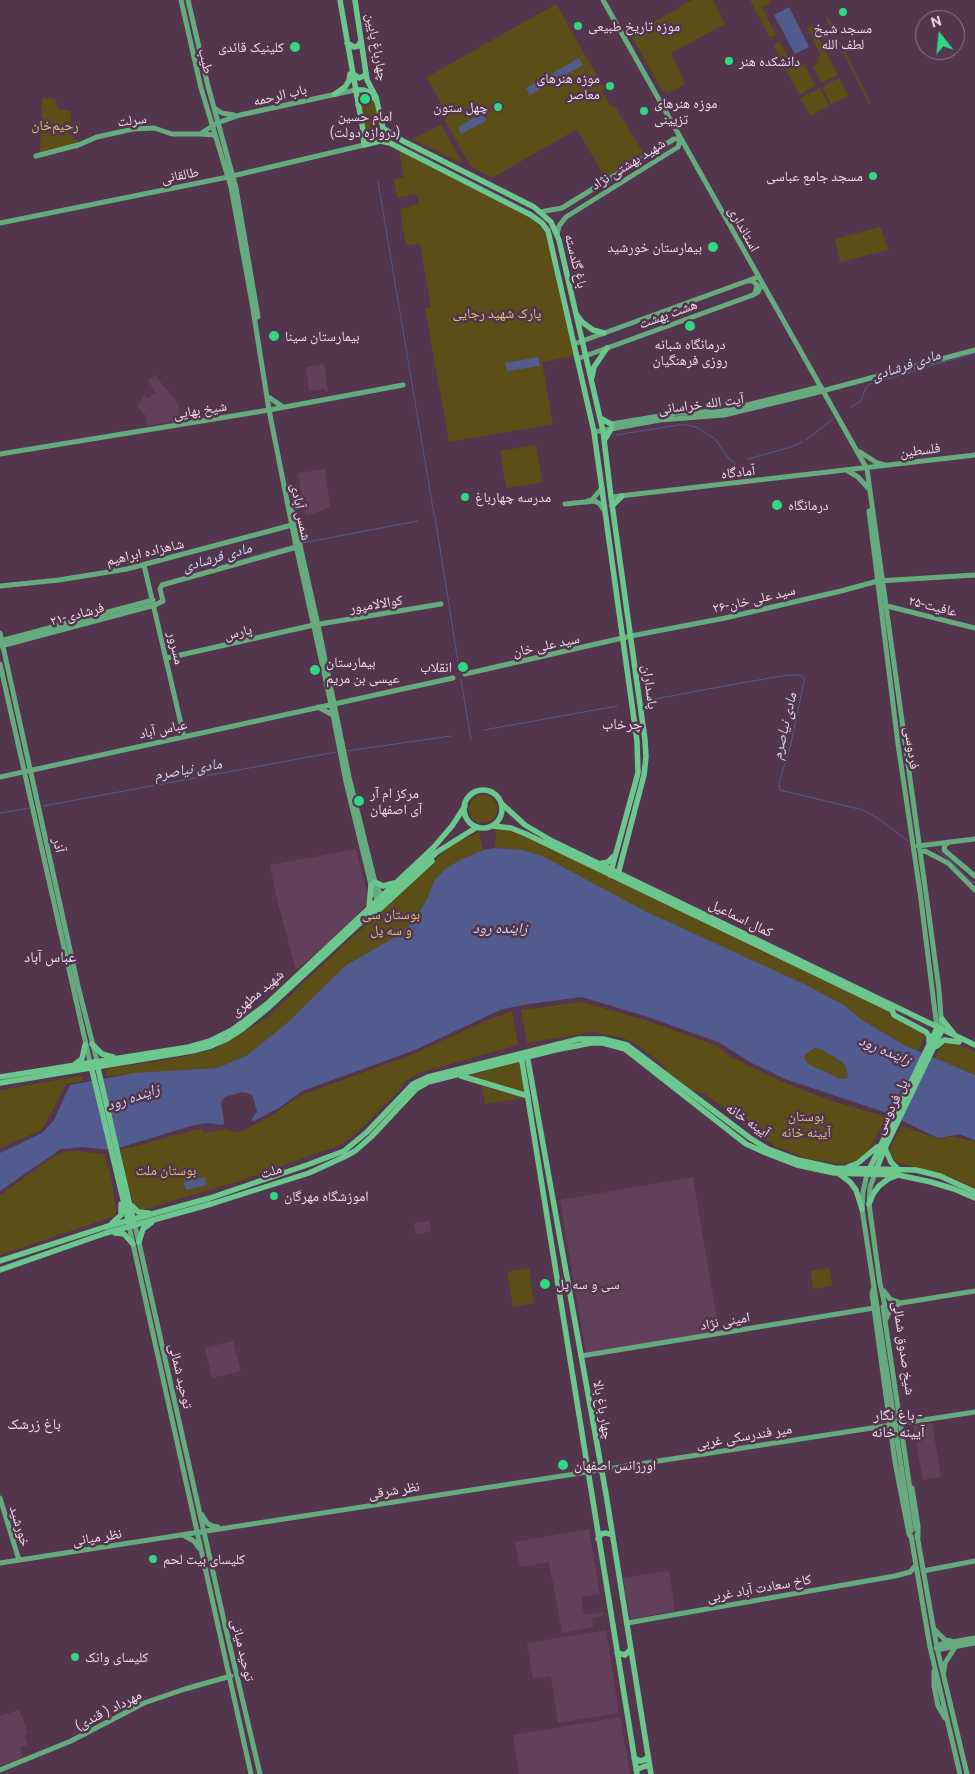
<!DOCTYPE html>
<html>
<head>
<meta charset="utf-8">
<style>
  body { margin:0 }
  #map { position:relative; width:975px; height:1774px; overflow:hidden; background:#53364d; font-family:Ubuntu,sans-serif }
  canvas { display:block }
  .north { position:absolute; left:915px; top:10px; width:50px; height:50px; box-sizing:border-box; background:#53364d; border:1px solid #91788c; border-radius:50%; rotate:344deg; font-size:14px; font-weight:700; line-height:20px; text-align:center; color:#efdcea }
  .north::after { content:''; display:block; margin:auto; width:18px; height:22px; background:#30d883; clip-path:polygon(50% 0,100% 100%,50% 72%,0 100%) }
</style>
</head>
<body>
<div id="map">
<canvas width="975" height="1774"></canvas>
<div class="north">N</div>
</div>
<script>
const context = document.querySelector('canvas').getContext('2d');
context.lineJoin = 'round';
function fillPath(path, color) { context.fillStyle = color; context.fill(path, 'evenodd'); }
const toPath = rows => new Path2D(rows.map(r => 'M' + r).join(''));
function strokePath(path, color, width, dash) { context.strokeStyle = color; context.lineWidth = width; context.lineCap = dash ? 'butt' : 'round'; context.setLineDash(dash || []); context.stroke(path); }
function write(font, color, halo, rows, align = 'center') {
  context.font = font + ' Ubuntu,"Noto Naskh Arabic",sans-serif'; context.lineWidth = 5; context.setLineDash([]); context.textBaseline = 'middle'; context.strokeStyle = halo; context.fillStyle = color; for (const [text, x, y, turn = 0] of rows) {
    context.save(); context.translate(x, y); context.rotate((+turn || 0) * Math.PI / 180); context.textAlign = isNaN(turn) ? turn : align; if (halo) context.strokeText(text, 0, 0); context.fillText(text, 0, 0); context.restore();
  }
}
fillPath(toPath([
  [324,364,328,392,326,393,325,389,309,391,306,367],
  [155,375,178,404,181,420,147,426,146,416,137,406,145,395,148,398,156,393,148,381],
  [325,469,330,507,309,515,305,514,298,473],
  [356,849,369,900,345,930,296,970,277,900,270,865],
  [693,1177,719,1331,586,1354,560,1200],
  [429,1221,431,1232,416,1234,414,1223],
  [233,1341,241,1371,212,1378,205,1348],
  [932,1423,941,1477,923,1480,913,1426],
  [589,1529,600,1594,581,1597,584,1615,603,1612,604,1616,592,1618,593,1627,562,1633,549,1562,520,1567,515,1542],
  [669,1571,675,1611,630,1619,623,1578],
  [606,1630,619,1713,558,1723,551,1676,533,1679,527,1643],
  [19,1710,28,1733,25,1735,28,1744,20,1748,22,1755,19,1759,0,1766,0,1716],
  [620,1717,630,1774,519,1774,513,1735]
]), '#623f5a');
fillPath(toPath([
  [692,0,713,0,725,24,671,53,685,84,668,94,666,91,663,92,631,35],
  [750,0,771,0,772,2,762,7,776,35,770,38],
  [556,4,604,88,601,90,611,106,614,105,644,154,605,178,577,129,492,178,470,166,441,113,445,111,427,77],
  [828,17,871,103,869,104,826,18],
  [812,25,838,75,821,83,813,67,819,63,816,58,821,55,807,28],
  [780,42,794,69,804,64,815,86,799,95,773,45],
  [839,78,848,96,831,105,822,87],
  [820,88,829,106,810,116,800,98],
  [42,98,55,99,58,109,71,111,69,134,79,142,40,153],
  [369,98,374,101,381,130,379,137,374,140,366,137,360,106,362,101],
  [441,125,463,164,412,139],
  [399,151,524,214,538,224,546,234,575,356,542,362,553,424,449,442,425,308,431,307,420,244,406,245,400,209,419,204,416,194,397,198,394,179,404,177],
  [880,227,889,250,840,262,835,239],
  [536,445,542,482,506,488,500,451],
  '469 809a14 14 0 1 1 28 0a14 14 0 1 1-28 0Z',
  [496,828,519,833,891,1011,922,1030,924,1038,923,1042,918,1051,904,1045,862,1020,844,1005,758,964,647,912,522,850,495,848],
  [479,832,483,850,460,860,445,869,435,880,426,901,412,923,402,933,345,966,287,1023,246,1056,217,1068,106,1076,106,1070,110,1068,161,1061,213,1050,265,1019,446,850,455,843],
  [581,1002,648,1021,717,1046,733,1058,780,1081,832,1101,887,1117,869,1150,858,1160,846,1164,825,1162,808,1159,775,1146,754,1132,716,1102,701,1092,692,1090,666,1071,665,1067,637,1044,623,1038,593,1032,527,1043,521,1010],
  [512,1011,518,1045,425,1071,412,1077,402,1084,403,1086,365,1125,343,1144,237,1182,145,1209,139,1209,135,1208,125,1174,120,1150,195,1130,202,1129,204,1133,226,1129,234,1132,242,1131,268,1118,299,1096,408,1056,488,1020],
  [944,1043,957,1044,975,1052,975,1075,935,1058,939,1050],
  [814,1048,820,1049,841,1061,846,1067,848,1076,845,1079,838,1078,807,1064,804,1058,806,1054],
  [520,1062,526,1093,466,1076],
  [79,1076,83,1077,82,1081,66,1084,42,1130,0,1148,0,1090],
  [482,1086,524,1098,485,1104],
  [902,1126,939,1139,953,1136,975,1142,975,1188,948,1176,897,1162,890,1154,890,1149],
  [78,1151,105,1154,112,1181,116,1210,115,1216,0,1255,0,1195,54,1156,64,1152],
  [529,1268,534,1303,513,1307,507,1272],
  [830,1268,832,1286,813,1289,811,1271]
]), '#5b4e17');
fillPath(toPath([
  [789,7,809,47,795,54,774,15],
  [579,58,583,65,530,95,526,88],
  [483,113,487,120,461,134,458,127],
  [538,357,540,366,507,371,505,363],
  [495,848,522,850,542,856,647,912,804,984,844,1005,862,1020,904,1045,975,1075,975,1140,959,1134,940,1138,936,1137,884,1112,785,1079,752,1063,718,1042,648,1017,582,997,522,1005,500,1010,415,1050,302,1091,279,1108,254,1121,251,1120,257,1112,253,1097,251,1094,242,1092,225,1097,221,1102,224,1122,223,1125,208,1123,194,1125,112,1150,83,1147,61,1149,0,1191,0,1153,42,1133,54,1120,70,1085,134,1073,217,1068,246,1056,287,1023,345,966,402,933,412,923,426,901,435,880,445,869,460,860,483,850],
  [814,1048,820,1049,841,1061,846,1067,848,1076,845,1079,838,1078,808,1064,804,1058,806,1054],
  [205,1177,207,1185,186,1190,183,1182]
]), '#525b8d');
strokePath(toPath([
  [378,181,434,515],
  [851,407,861,401,866,387,870,384,975,353],
  [616,435,678,425,687,425,696,427,715,439,730,460,735,463],
  [806,440,833,419],
  [748,459,791,447,802,442],
  [435,517,460,674],
  [302,543,418,521],
  [215,567,293,545],
  [461,679,471,740],
  [655,699,741,683,788,675,801,675,804,679,804,681,790,748,779,782,780,790,863,810,879,819,908,841],
  [484,730,617,706],
  [347,751,451,736],
  [43,806,336,752],
  [0,813,29,808],
  [936,849,952,862,968,879,975,884]
]), '#525b8d', 1);
strokePath(toPath([
  [181,0,201,88,231,187,252,303,269,410,295,541,331,704,346,782,371,885,379,904],
  [188,0,208,86,236,188,258,317],
  [603,0,867,469,928,908,939,990,942,1030],
  [214,108,222,113,234,115],
  [215,135,200,134,217,123,240,115,355,90],
  [76,146,97,137,133,129,154,128,172,134,200,134],
  [36,156,78,145],
  [540,212,562,208,674,139,681,139,678,147,566,217,559,226,557,235],
  [0,223,228,177,364,145],
  [748,281,753,281,757,285,755,293],
  [574,344,758,277],
  [577,359,753,295,758,292,762,284],
  [270,398,283,407],
  [611,424,678,413,723,411,820,387],
  [594,432,660,420,724,415,811,394,975,350],
  [860,452,877,463,885,465],
  [0,454,269,410,403,385],
  [848,471,858,477,868,488],
  [611,497,975,455],
  [588,501,592,500,602,488],
  [565,504,595,501,600,504,604,510],
  [292,510,318,625,349,777,375,882,383,900],
  [869,511,898,744,920,892,937,1028],
  [144,565,184,737],
  [0,586,59,580,127,569,292,525],
  [883,605,975,628],
  [0,633,78,986,97,1061],
  [0,641,153,600],
  [1,646,155,605,163,601,160,589,162,585,297,547],
  [167,658,314,625,441,604],
  [0,664,90,1062],
  [465,674,631,636,725,618,841,591,878,581,975,575],
  [318,707,333,715],
  [0,777,453,678],
  [948,843,945,845,944,850,975,876],
  [918,846,975,839],
  [921,852,925,851,948,863,975,890],
  [867,1174,863,1192,862,1209,877,1307],
  [875,1174,870,1187,869,1204,880,1284],
  [135,1225,224,1621,260,1774],
  [129,1226,251,1774],
  [880,1283,886,1311],
  [874,1286,872,1294,874,1308,895,1462,909,1534,912,1539],
  [884,1291,890,1299,901,1303],
  [886,1319,891,1308,901,1303,975,1291],
  [581,1356,874,1308],
  [912,1488,918,1526,918,1537],
  [0,1498,19,1560],
  [202,1515,207,1523,212,1526,218,1527],
  [183,1535,194,1541,199,1548],
  [917,1535,937,1648,967,1774],
  [911,1536,930,1647,960,1774],
  [0,1563,975,1412],
  [923,1571,975,1561],
  [627,1623,895,1576,910,1572,916,1565],
  [934,1629,945,1640,951,1641],
  [936,1648,941,1649,975,1643],
  [937,1648,941,1644,975,1638],
  [934,1671,934,1686,938,1706,945,1718],
  [944,1671,945,1663,956,1646],
  [0,1770,71,1741,144,1703,185,1689,231,1676]
]), '#66ab7f', 5);
strokePath(toPath([
  [340,0,364,136],
  [355,0,367,80,376,97,383,128,383,136,380,141],
  [347,43,354,47,358,46,361,41],
  [352,73,359,78,364,76,366,73],
  [355,90,364,90,375,95],
  [335,94,345,87,349,81,350,74],
  [358,105,360,100,367,96,375,98,377,102],
  [383,128,403,141,534,207,551,222,559,240,603,431,611,497,645,740,646,757,644,775,617,878],
  [363,134,364,145,380,141,390,143,531,215,542,223,548,231,594,432,637,741,638,773,610,875],
  [577,315,582,322,593,330,604,333],
  [592,377,594,367,607,348],
  [600,418,611,424],
  [605,439,611,429],
  [612,506,622,496],
  '464 809a19 19 0 1 1 38 0a19 19 0 1 1-38 0Z',
  [501,803,525,825,552,841,975,1045],
  [493,826,511,828,526,834,892,1010],
  [598,864,608,862,615,855],
  [375,882,383,886,394,883],
  [369,908,371,885],
  [369,919,432,861],
  [892,1010,894,1015,926,1032,929,1036,929,1042],
  [942,1019,954,1034],
  [92,1044,102,1054,113,1057],
  [937,1046,944,1040,959,1042],
  [521,1055,637,1774],
  [527,1055,606,1494,651,1774],
  [75,1064,82,1059,85,1045],
  [97,1064,134,1223],
  [91,1066,129,1224],
  [461,1076,528,1096],
  [0,1077,189,1047,210,1041,232,1030,267,1004,433,848,452,826,465,806],
  [0,1083,192,1051,211,1046,227,1039,241,1030,268,1008,437,852,477,827],
  [885,1148,891,1162,898,1169],
  [848,1167,858,1163,877,1147],
  [869,1170,937,1028],
  [876,1170,885,1148,942,1030],
  [838,1173,850,1182,856,1190,862,1209],
  [869,1204,873,1194,879,1186,888,1179,896,1176],
  [132,1206,138,1212,149,1213],
  [112,1223,121,1215,121,1204],
  [115,1233,124,1234,133,1244],
  [139,1242,143,1229,152,1222],
  [0,1261,105,1227,210,1198,307,1165,344,1151,367,1132,413,1084,428,1077,579,1039,603,1039,627,1045,750,1138,768,1149,798,1160,834,1168,916,1170,940,1176,975,1192],
  [0,1270,106,1233,211,1204,309,1173,344,1157,355,1151,371,1137,416,1089,428,1082,555,1050,591,1043,603,1043,625,1049,746,1144,766,1153,797,1165,834,1173,898,1175,931,1182,954,1189,975,1198],
  [598,1539,601,1534,606,1533,612,1535],
  [617,1653,625,1655,631,1649],
  [634,1758,640,1761,644,1760,648,1757],
  [636,1770,645,1766,650,1767]
]), '#6cc78f', 5.5);
strokePath(toPath([
  [877,1307,911,1531],
  [883,1307,916,1529]
]), '#66ab7f', 5);
for (const [x, y, r, color] of [
  [843,12,5,"#30d883"],
  [578,26,5,"#30d883"],
  [295,47,6,"#30d883"],
  [729,61,5,"#30d883"],
  [610,86,5,"#30d883"],
  [365,99,6,"#30d883"],
  [498,107,5,"#30d883"],
  [644,111,5,"#30d883"],
  [873,176,5,"#30d883"],
  [713,247,6,"#30d883"],
  [690,326,6,"#30d883"],
  [274,336,6,"#30d883"],
  [465,497,5,"#30d883"],
  [777,505,6,"#30d883"],
  [463,667,6,"#30d883"],
  [315,670,6,"#30d883"],
  [359,801,6,"#30d883"],
  [274,1196,5,"#30d883"],
  [545,1284,6,"#30d883"],
  [563,1465,6,"#30d883"],
  [153,1559,5,"#30d883"],
  [75,1657,5,"#30d883"]
]) { const dot = new Path2D(); dot.arc(x, y, r, 0, 2 * Math.PI); context.fillStyle = color; context.fill(dot); strokePath(dot, '#53364d', 2); }
write('14px', '#efdcea', '#53364d', [
  ["موزه تاریخ طبیعی",588,26],
  ["مسجد شیخ",843,28,"center"],
  ["لطف الله",843,44,"center"],
  ["کلینیک قائدی",284,47,"right"],
  ["دانشکده هنر",739,61],
  ["موزه هنرهای",600,78,"right"],
  ["معاصر",600,94,"right"],
  ["موزه هنرهای",654,103],
  ["تزیینی",654,119],
  ["چهل ستون",488,107,"right"],
  ["امام حسین",365,116,"center"],
  ["(دروازه دولت)",365,132,"center"],
  ["مسجد جامع عباسی",863,176,"right"],
  ["بیمارستان خورشید",702,247,"right"],
  ["بیمارستان سینا",285,336],
  ["درمانگاه شبانه",690,344,"center"],
  ["روزی فرهنگیان",690,360,"center"],
  ["مدرسه چهارباغ",475,497],
  ["درمانگاه",788,505],
  ["بیمارستان",326,662],
  ["عیسی بن مریم",326,678],
  ["انقلاب",452,667,"right"],
  ["مرکز ام آر",370,793],
  ["آی اصفهان",370,809],
  ["اموزشگاه مهرگان",284,1196],
  ["سی و سه پل",556,1284],
  ["اورژانس اصفهان",574,1465],
  ["کلیسای بیت لحم",163,1559],
  ["کلیسای وانک",85,1657]
], 'left');
write('14px', '#efdcea', '#53364d', [
  ["چهارباغ پایین",377,47,79],
  ["طیب",206,61,77],
  ["باب الرحمه",280,95,-13],
  ["سرلت",132,120,-7],
  ["شهید بهشتی نژاد",628,164,-32],
  ["طالقانی",180,175,-11],
  ["استانداری",744,229,61],
  ["باغ گلدسته",576,261,76],
  ["هشت بهشت",668,314,-20],
  ["آیت الله خراسانی",701,404,-7],
  ["شیخ بهایی",200,410,-9],
  ["فلسطین",920,450,-7],
  ["آمادگاه",738,472,-6],
  ["شمس آبادی",301,512,79],
  ["شاهزاده ابراهیم",145,552,-13],
  ["۲۶-سید علی خان",754,599,-13],
  ["کوالالامپور",376,604,-9],
  ["۲۵-عافیت",933,606,14],
  ["۲۱-فرشادی",77,614,-15],
  ["پارس",238,632,-13],
  ["سید علی خان",546,645,-12],
  ["مسرور",176,648,77],
  ["پاسداران",650,687,82],
  ["عباس آباد",163,729,-12],
  ["فردوسی",912,748,82],
  ["آذر",59,845,77],
  ["کمال اسماعیل",741,918,26],
  ["شهید مطهری",257,993,-40],
  ["پل فردوسی",891,1107,-64],
  ["آیینه خانه",748,1120,35],
  ["ملت",271,1171,-17],
  ["امینی نژاد",725,1321,-10],
  ["شیخ صدوق شمالی",904,1348,82],
  ["توحید شمالی",181,1376,77],
  ["چهار باغ بالا",603,1410,80],
  ["میر فندرسکی غربی",744,1436,-9],
  ["نظر شرقی",394,1490,-9],
  ["خورشید",20,1526,73],
  ["نظر میانی",97,1537,-9],
  ["کاخ سعادت آباد غربی",759,1588,-10],
  ["توحید میانی",243,1650,77],
  ["مهرداد ( قندی)",108,1710,-27]
]);
write('14px', '#dbc46c', '#53364d', [
  ["رحیم‌خان",55,125],
  ["پارک شهید رجایی",497,313],
  ["بوستان سی",391,914],
  ["و سه پل",391,930],
  ["بوستان",806,1116],
  ["آیینه خانه",806,1132],
  ["بوستان ملت",166,1170]
]);
write('italic 15px', '#d1d8f8', '#53364d', [
  ["مادی فرشادی",906,365,-18],
  ["مادی فرشادی",217,557,-16],
  ["مادی نیاصرم",784,726,-77],
  ["مادی نیاصرم",188,769,-10],
  ["زاینده رود",500,928],
  ["زاینده رود",885,1050,23],
  ["زاینده رود",133,1097,-19]
]);
write('15px', '#efdcea', '#53364d', [
  ["چرخاب",622,724],
  ["عباس آباد",50,957],
  ["باغ نگار -",898,1415],
  ["آیینه خانه",898,1432],
  ["باغ زرشک",34,1424]
]);
</script>
</body>
</html>
